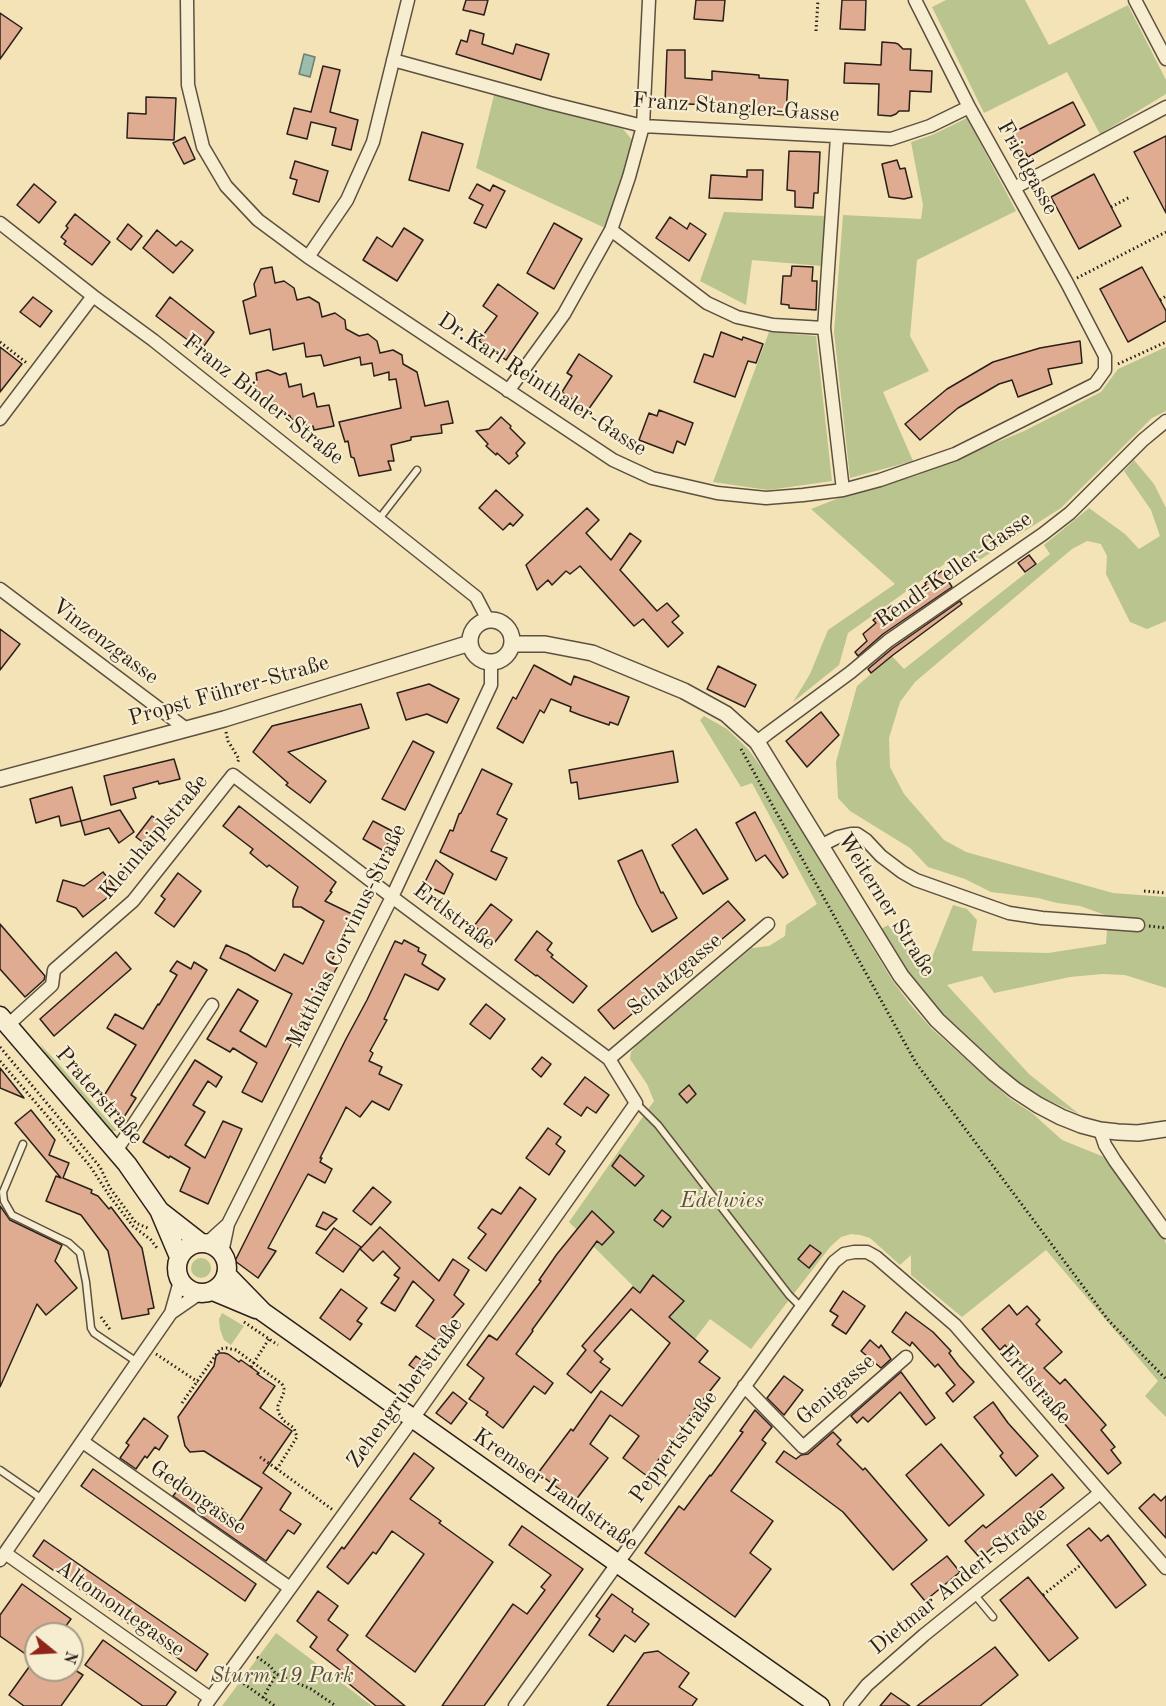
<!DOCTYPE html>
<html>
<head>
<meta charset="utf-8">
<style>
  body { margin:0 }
  #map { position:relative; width:1166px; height:1706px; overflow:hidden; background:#f3e3b6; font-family:"Old Standard TT",serif }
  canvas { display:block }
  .north { position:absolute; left:24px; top:1622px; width:60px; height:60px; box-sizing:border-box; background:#f7edd0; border:2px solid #a59b87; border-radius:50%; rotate:108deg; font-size:16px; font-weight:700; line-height:24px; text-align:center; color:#2b1f1a }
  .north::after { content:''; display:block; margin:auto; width:21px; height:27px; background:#8f2418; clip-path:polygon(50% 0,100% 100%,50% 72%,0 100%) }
</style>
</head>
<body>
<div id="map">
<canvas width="1166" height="1706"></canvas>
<div class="north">N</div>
</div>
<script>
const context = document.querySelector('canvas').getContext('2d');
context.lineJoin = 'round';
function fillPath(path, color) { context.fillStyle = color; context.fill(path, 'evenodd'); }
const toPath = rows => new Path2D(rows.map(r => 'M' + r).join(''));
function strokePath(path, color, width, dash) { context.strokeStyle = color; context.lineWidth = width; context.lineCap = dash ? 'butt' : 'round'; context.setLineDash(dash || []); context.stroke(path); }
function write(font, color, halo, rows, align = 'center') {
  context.font = font + ' "Old Standard TT",serif'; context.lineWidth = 4.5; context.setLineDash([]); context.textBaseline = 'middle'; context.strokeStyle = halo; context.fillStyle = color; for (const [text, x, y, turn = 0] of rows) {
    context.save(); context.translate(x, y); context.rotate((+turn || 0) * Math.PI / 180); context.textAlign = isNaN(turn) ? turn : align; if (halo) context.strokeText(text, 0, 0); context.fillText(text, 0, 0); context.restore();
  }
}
fillPath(toPath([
  [946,0,1025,0,1049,45,1128,5,1166,80,1166,94,1100,134,1067,72,984,113,932,7],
  [494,95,623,129,633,141,621,183,605,228,476,168],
  [967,118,1016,211,917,260,910,336,929,371,883,392,913,461,850,478,834,332,843,215,921,219,923,205,911,142,932,135],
  [724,212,825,216,822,266,752,260,746,305,700,281],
  [769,332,816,336,832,481,768,490,713,482],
  [1166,347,1166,411,1152,418,1061,508,970,566,957,555,848,633,839,665,793,702,810,674,828,630,895,584,811,509,844,496,918,475,1024,431,1101,392,1118,369],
  [1134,460,1154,484,1166,508,1166,621,1147,629,1130,622,1106,574,1107,556,1101,544,1087,541,1072,549,915,682,900,702,889,738,890,767,904,794,944,840,966,852,1113,893,1166,897,1166,988,1125,975,1102,974,1070,977,994,993,982,976,947,985,1029,1074,1079,1114,1041,1097,1019,1083,998,1067,942,1015,907,972,881,929,888,925,927,970,953,905,967,909,977,920,972,951,1048,953,1106,944,1108,916,1080,906,1057,903,1038,898,991,892,965,879,928,867,910,848,850,811,838,798,836,762,857,686,892,656,904,669,1050,554,1044,545,1089,508,1125,534,1139,549,1160,536,1151,510,1124,471],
  [704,716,727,729,748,749,771,780,892,980,910,1004,931,1028,988,1079,1009,1098,1032,1113,1062,1140,1104,1157,1164,1238,1166,1244,1166,1417,1145,1396,1158,1381,1046,1250,962,1317,911,1275,911,1255,900,1265,870,1238,860,1235,851,1234,841,1237,830,1247,751,1349,710,1319,695,1339,633,1286,569,1222,654,1101,647,1084,630,1059,631,1052,637,1045,752,948,769,946,785,936,786,925,817,904,752,783,741,787,700,720],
  [39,1043,56,1061,117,1131,108,1131,59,1073],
  '191 1268a10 10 0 1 1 20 0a10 10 0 1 1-20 0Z',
  [222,1313,244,1326,231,1345,224,1340,220,1329,219,1319],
  [276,1633,308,1657,372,1706,222,1706]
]), '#bac48f');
const water = toPath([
  [304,54,315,57,310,77,299,74,304,54]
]);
fillPath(water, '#9bbeac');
strokePath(water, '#6e7e72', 1.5);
const building = toPath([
  [466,0,488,0,484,15,463,10,466,0],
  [696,0,725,0,723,21,694,19,696,0],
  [842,0,866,0,865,30,840,29,842,0],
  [0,13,22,28,0,59,0,13],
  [470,30,484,34,482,44,513,54,516,44,549,54,541,80,456,54,461,40,467,42,470,30],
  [882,42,895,43,898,44,903,49,911,49,910,70,932,71,931,92,910,91,909,111,899,111,896,114,891,116,878,115,879,84,844,83,845,63,881,65,882,42],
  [667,50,685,50,685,78,712,80,712,71,759,75,759,78,788,80,786,115,709,109,710,105,665,103,667,50],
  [323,66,340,70,330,112,358,120,351,150,332,145,336,128,311,122,307,139,287,134,294,108,311,112,323,66],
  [146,97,176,98,174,140,127,138,128,113,146,114,146,97],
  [1073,102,1085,125,1028,157,1025,152,1018,156,1011,142,1016,139,1012,133,1073,102],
  [422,132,463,144,449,191,409,180,422,132],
  [1166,136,1166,213,1134,152,1166,136],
  [185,137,195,159,184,164,173,143,185,137],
  [789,151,820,152,818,193,814,193,813,208,795,207,795,191,787,190,789,151],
  [897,160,900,169,905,168,912,197,904,199,889,197,882,164,897,160],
  [295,161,328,171,319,202,293,194,297,180,290,178,295,161],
  [747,170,763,170,762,200,709,198,711,175,747,177,747,170],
  [1094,174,1121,226,1079,249,1051,197,1094,174],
  [34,184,56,202,39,223,17,205,34,184],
  [477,184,490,191,493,185,505,191,486,228,474,223,483,205,469,198,477,184],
  [75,214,110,242,92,265,64,244,66,241,61,237,68,228,66,226,75,214],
  [670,217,687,229,690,223,706,234,689,261,656,238,670,217],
  [554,223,582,239,554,289,527,273,554,223],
  [128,224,142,236,131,250,117,239,128,224],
  [404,228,423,240,397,281,363,260,377,237,392,247,404,228],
  [157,230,176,246,181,241,193,250,173,273,143,248,157,230],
  [792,266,813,267,812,281,817,281,816,310,789,308,789,305,781,304,783,276,791,276,792,266],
  [272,267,275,283,284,281,294,288,297,300,309,297,319,303,322,317,335,313,345,320,346,329,359,336,368,334,377,341,380,353,393,350,402,355,403,364,417,372,425,406,448,401,453,423,441,425,442,433,411,437,411,440,391,445,394,461,388,461,391,470,359,476,354,458,351,457,348,441,345,442,339,422,401,408,396,379,389,380,389,372,374,376,372,363,361,365,360,357,324,366,321,355,306,357,304,343,273,350,270,329,250,334,243,301,256,296,254,284,261,269,272,267],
  [1142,267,1166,311,1166,321,1128,342,1100,289,1142,267],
  [498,284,538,313,506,360,479,341,497,316,483,306,498,284],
  [33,297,52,311,40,327,20,312,33,297],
  [170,297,214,332,201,350,156,316,170,297],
  [721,332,742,340,743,337,763,344,756,363,748,361,735,397,694,382,704,354,713,357,721,332],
  [1080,341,1082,363,1048,369,1052,384,1018,397,1012,380,999,384,958,408,920,440,905,424,947,389,993,362,1040,348,1080,341],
  [0,347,22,364,0,392,0,347],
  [579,354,612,376,588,410,562,392,572,376,567,373,579,354],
  [268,370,280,375,286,373,289,387,301,384,303,397,314,393,317,407,329,405,334,426,314,430,313,426,306,427,306,423,299,425,291,418,290,416,277,409,277,407,258,394,254,381,257,380,256,373,268,370],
  [659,410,693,423,685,445,677,441,673,453,639,440,649,413,657,416,659,410],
  [501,417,511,426,510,428,525,443,516,453,518,456,509,464,497,453,496,455,486,446,488,444,476,431,489,429,501,417],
  [496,490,523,515,513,526,510,523,503,530,479,508,496,490],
  [587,508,599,520,586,533,611,560,630,533,641,541,620,570,657,611,667,603,679,616,672,622,683,633,668,647,643,619,634,626,580,566,570,574,566,571,552,585,548,580,537,590,526,565,587,508],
  [1029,555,1036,564,1025,572,1018,563,1029,555],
  [942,571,952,587,883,634,858,656,855,652,867,641,863,634,876,623,873,620,891,606,894,609,905,601,926,585,925,583,942,571],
  [960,601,962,604,893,655,871,673,868,669,893,648,960,601],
  [0,629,20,644,0,670,0,629],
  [534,665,571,685,574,676,629,697,618,725,610,722,609,725,580,715,570,711,571,707,551,699,544,713,540,710,523,743,497,728,513,697,516,699,534,665],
  [718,666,756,685,745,707,707,689,718,666],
  [429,684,459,699,447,723,427,714,406,720,397,693,429,684],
  [361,704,369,728,288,752,326,781,310,803,286,785,288,783,253,752,272,726,361,704],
  [821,712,839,735,807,767,786,741,821,712],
  [413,741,434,752,405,810,382,799,413,741],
  [673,751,678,782,579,799,577,782,571,783,569,770,673,751],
  [174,759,180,779,159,784,158,781,133,788,136,798,111,805,104,776,174,759],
  [482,769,512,784,497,814,507,819,491,851,507,858,496,880,440,852,450,830,453,831,459,814,461,813,482,769],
  [72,787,81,821,61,826,59,816,36,823,30,799,72,787],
  [239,806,336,882,330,891,332,892,325,901,354,915,332,960,339,964,331,978,326,975,262,1102,242,1092,257,1063,233,1048,230,1052,207,1039,238,989,258,1001,240,1031,266,1047,292,994,220,958,226,945,247,954,275,971,284,954,303,964,324,921,301,907,293,907,293,900,298,887,269,865,267,867,250,853,253,849,223,826,239,806],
  [120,810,134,832,119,843,109,828,85,835,81,821,120,810],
  [755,812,788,874,783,878,765,855,756,861,736,823,755,812],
  [152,816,166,826,149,847,136,837,152,816],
  [373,821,394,832,384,851,363,839,373,821],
  [696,829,728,879,703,894,672,845,696,829],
  [642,850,661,893,663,892,677,918,652,932,637,904,618,861,642,850],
  [436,860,453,874,444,894,424,884,436,860],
  [103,872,117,890,83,917,76,908,57,901,63,880,84,886,103,872],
  [178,873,201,891,174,927,155,913,165,899,161,896,178,873],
  [728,901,745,920,614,1029,598,1010,728,901],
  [491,904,512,920,495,942,474,926,491,904],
  [0,924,45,976,44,980,25,997,0,969,0,924],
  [537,931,552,943,547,950,553,955,551,957,587,986,573,1003,537,975,536,976,515,960,537,931],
  [404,940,419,948,418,951,426,955,422,964,445,979,438,990,405,974,384,1019,387,1020,370,1051,373,1053,369,1061,382,1067,379,1074,402,1085,389,1110,372,1101,360,1117,346,1107,320,1158,322,1158,320,1162,332,1169,325,1183,308,1174,268,1248,276,1251,258,1278,235,1261,346,1039,367,1000,395,941,402,944,404,940],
  [116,952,131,969,54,1036,40,1019,116,952],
  [177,961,191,969,194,962,207,970,131,1095,136,1098,124,1117,100,1102,136,1045,107,1028,115,1014,143,1029,158,1004,159,1005,177,975,170,971,177,961],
  [486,1004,505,1019,490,1039,470,1024,486,1004],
  [542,1057,551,1064,541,1077,532,1069,542,1057],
  [195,1060,222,1077,216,1087,208,1081,193,1105,205,1112,185,1145,205,1158,223,1121,242,1129,208,1204,180,1191,190,1168,170,1156,169,1158,143,1142,195,1060],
  [0,1068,24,1098,0,1088,0,1068],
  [585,1077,609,1095,596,1113,587,1107,581,1116,564,1104,585,1077],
  [689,1085,696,1094,687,1103,679,1094,689,1085],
  [31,1110,55,1140,49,1155,69,1163,63,1178,92,1190,91,1193,98,1196,109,1209,111,1207,142,1248,154,1308,148,1309,149,1314,122,1319,108,1251,81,1215,46,1201,56,1176,61,1178,15,1123,31,1110],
  [548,1128,561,1137,556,1144,565,1151,549,1175,526,1158,548,1128],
  [620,1155,644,1176,635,1186,612,1166,620,1155],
  [373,1187,391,1202,371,1225,353,1211,373,1187],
  [520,1187,536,1199,486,1271,468,1258,486,1234,478,1228,492,1209,501,1214,520,1187],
  [0,1206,10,1220,62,1245,55,1261,77,1288,46,1315,37,1304,0,1387,0,1206],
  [662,1210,671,1217,663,1227,654,1220,662,1210],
  [592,1211,614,1232,602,1245,597,1241,532,1330,533,1331,516,1354,553,1383,545,1394,534,1386,503,1428,486,1415,488,1412,469,1399,484,1378,467,1365,489,1335,497,1340,541,1281,539,1280,557,1254,592,1211],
  [323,1212,337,1219,326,1230,316,1226,323,1212],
  [380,1227,439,1281,453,1259,469,1270,454,1295,464,1304,452,1318,454,1319,439,1342,416,1326,434,1300,413,1281,395,1311,381,1303,399,1278,394,1275,400,1268,383,1251,373,1261,360,1249,380,1227],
  [334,1228,361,1247,343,1272,316,1253,334,1228],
  [810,1245,821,1253,809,1268,798,1259,810,1245],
  [653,1275,684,1301,669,1317,708,1351,699,1362,720,1378,702,1401,701,1400,647,1476,623,1458,639,1436,610,1415,590,1444,608,1458,575,1501,538,1473,571,1429,573,1431,601,1391,622,1406,670,1343,631,1309,594,1351,603,1359,600,1362,610,1369,591,1393,567,1374,586,1350,582,1346,633,1287,640,1293,653,1275],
  [341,1289,367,1308,357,1321,362,1324,350,1340,320,1318,341,1289],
  [843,1291,865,1306,846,1334,832,1325,838,1316,830,1311,843,1291],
  [1009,1305,1017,1315,1027,1306,1040,1320,1036,1324,1062,1352,1044,1368,1060,1384,1065,1379,1106,1425,1101,1430,1115,1447,1111,1450,1121,1463,1108,1474,1043,1399,1044,1398,1019,1370,1023,1366,1005,1345,1000,1350,982,1329,1009,1305],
  [906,1312,933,1332,951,1351,949,1353,959,1366,974,1382,953,1402,946,1393,955,1385,938,1364,935,1367,912,1342,910,1346,892,1332,906,1312],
  [870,1340,879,1348,881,1345,891,1359,881,1368,861,1351,870,1340],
  [219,1353,224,1353,228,1354,239,1362,241,1360,259,1373,257,1374,275,1386,260,1408,292,1431,263,1473,291,1493,280,1510,301,1524,294,1534,288,1530,266,1561,173,1496,184,1482,240,1521,262,1488,204,1451,190,1452,185,1446,178,1417,214,1366,216,1356,219,1353],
  [416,1356,425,1363,419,1372,409,1365,416,1356],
  [901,1372,935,1418,926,1425,900,1392,868,1422,863,1417,857,1423,851,1416,901,1372],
  [784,1376,803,1390,784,1415,767,1398,784,1376],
  [453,1392,467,1403,451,1424,436,1413,453,1392],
  [993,1402,1008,1423,1038,1456,1016,1476,1000,1456,1003,1453,974,1417,993,1402],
  [755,1410,772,1427,762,1440,766,1443,731,1491,773,1521,750,1553,771,1569,735,1617,645,1553,679,1506,684,1510,710,1475,711,1476,743,1432,740,1431,755,1410],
  [144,1418,168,1436,159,1450,155,1447,147,1458,145,1456,136,1469,120,1458,129,1445,126,1443,144,1418],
  [833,1432,841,1440,837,1444,863,1470,865,1468,927,1540,893,1570,843,1512,776,1462,784,1451,796,1459,801,1455,808,1454,833,1432],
  [941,1444,984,1495,949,1526,906,1475,941,1444],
  [414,1453,434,1468,410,1499,441,1521,439,1523,493,1562,415,1672,366,1636,424,1554,392,1531,376,1554,373,1552,348,1584,327,1567,342,1547,344,1549,414,1453],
  [93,1469,256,1584,245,1601,81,1486,93,1469],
  [1052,1474,1064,1488,980,1558,965,1541,983,1525,986,1528,1052,1474],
  [1154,1494,1161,1501,1166,1496,1166,1538,1139,1508,1154,1494],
  [522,1526,583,1569,484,1706,442,1706,513,1604,527,1614,545,1590,541,1587,551,1575,509,1545,522,1526],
  [1089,1528,1101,1541,1108,1535,1146,1585,1116,1608,1067,1545,1089,1528],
  [44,1540,208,1654,196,1671,33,1556,44,1540],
  [947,1556,960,1572,925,1601,911,1584,947,1556],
  [1028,1577,1078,1638,1049,1661,1000,1600,1028,1577],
  [22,1584,71,1619,60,1634,36,1634,36,1670,75,1670,83,1675,61,1706,24,1706,9,1695,34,1660,0,1636,0,1615,22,1584],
  [318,1591,338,1606,328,1620,348,1635,337,1650,405,1706,376,1706,337,1674,340,1670,310,1647,317,1637,297,1621,318,1591],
  [612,1594,633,1609,632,1612,649,1624,635,1642,625,1635,613,1652,589,1635,600,1619,596,1616,612,1594],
  [103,1640,176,1692,166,1706,143,1706,85,1665,103,1640],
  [995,1647,1018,1675,980,1706,917,1706,995,1647],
  [658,1651,689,1673,679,1687,697,1699,692,1706,607,1706,644,1653,658,1651],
  [891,1693,910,1706,880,1706,891,1693]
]);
fillPath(building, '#dfac92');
strokePath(building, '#2b1f1a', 1.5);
const service = toPath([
  [379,519,417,470],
  [636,1103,658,1125,789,1295,801,1307],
  [23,1144,3,1192,4,1201,12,1215,69,1243,80,1253,86,1282,91,1328,94,1333,137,1362],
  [0,1470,42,1499],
  [974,1594,993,1617]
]);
const minor = toPath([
  [187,0,188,85,203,147,226,186,258,220,308,257,613,460,652,478,717,493,766,498,803,495,843,490,880,480,955,454,1095,384,1105,370,1105,356,1067,283,969,107,915,0],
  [1135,0,1166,59],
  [393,60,550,103,643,126,891,139,930,126,969,107],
  [837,137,824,328,843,490],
  [1014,188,1166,107],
  [0,223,93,296,153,340,476,597,488,620],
  [611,230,707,303,737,317,773,325,824,328],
  [308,257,347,200,373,142,408,0],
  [508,391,564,314,611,230,629,177,643,126,649,0],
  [0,419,93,296],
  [0,589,185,728],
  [757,742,767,734,851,672,888,641,1043,534,1070,513,1143,440,1166,421],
  [822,845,838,837,851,834,857,834,866,840,881,856,902,872,916,880,1009,913,1042,918,1138,925],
  [8,1025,52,985,54,970,133,901,233,775,392,897,609,1059,636,1103,422,1406,205,1706],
  [609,1059,768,924],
  [1100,1130,1105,1145,1115,1161,1166,1232],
  [116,1151,212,1005],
  [206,1244,228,1224],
  [222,1253,228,1224,392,897,491,685,491,663],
  [171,1313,200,1293],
  [744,1386,803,1447,906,1357],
  [83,1442,290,1588],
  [5,1553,210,1698],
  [0,1560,171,1313,180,1281],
  [515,1706,834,1262,844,1254,854,1252,867,1252,876,1257,955,1325,1166,1568],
  [850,1706,867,1685,924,1635,1100,1493]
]);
const tertiary = toPath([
  '470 641a21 21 0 1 1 42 0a21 21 0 1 1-42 0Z',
  [512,644,545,644,592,653,684,691,726,714,757,742,901,976,937,1020,994,1073,1015,1090,1038,1105,1061,1117,1081,1125,1100,1130,1118,1132,1138,1133,1166,1129],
  [0,779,224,719,470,643]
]);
const secondary = toPath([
  [0,1016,127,1164,159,1210,179,1257],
  [160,1211,201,1243],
  '177 1268a25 25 0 1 1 50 0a25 25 0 1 1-50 0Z',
  [226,1274,263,1312,532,1503,820,1706],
  [213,1291,256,1309]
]);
strokePath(service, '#5d5041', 9);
strokePath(minor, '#5d5041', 15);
strokePath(tertiary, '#5d5041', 18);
strokePath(secondary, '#2b1f1a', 21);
strokePath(toPath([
  [816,31,818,0],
  [1111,207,1130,197],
  [1077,278,1166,232],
  [1160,300,1166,296],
  [0,342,28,364],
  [1118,364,1166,342],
  [226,732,228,741,239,759,237,764],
  [741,749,916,1063,1109,1321,1166,1379],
  [1144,891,1166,893],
  [1149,926,1166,928],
  [0,1047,100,1167,110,1188,136,1223,150,1229],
  [0,1061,90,1166,111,1198,133,1226,151,1240,157,1248],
  [101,1317,111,1331],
  [244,1322,278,1345],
  [156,1354,198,1382],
  [251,1367,269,1339],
  [182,1403,220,1349,226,1348,236,1350,282,1384,284,1389,284,1392,278,1406,278,1412,284,1421,294,1428,297,1437,277,1469,333,1510],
  [260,1457,277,1469],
  [1043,1595,1082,1564],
  [257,1657,270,1666,276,1674,311,1689,336,1706],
  [240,1681,275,1706],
  [263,1698,276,1674]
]), '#2b1f1a', 3, [1.5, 3]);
strokePath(service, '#f7edd0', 6);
strokePath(minor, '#f7edd0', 12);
strokePath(tertiary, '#f7edd0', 15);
strokePath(secondary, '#f7edd0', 18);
write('22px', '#2b1f1a', '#f7edd0', [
  ["Franz Stangler-Gasse",736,108,4],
  ["Friedgasse",1027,168,61],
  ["Dr.Karl Reinthaler-Gasse",542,385,33],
  ["Franz Binder-Straße",263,400,38],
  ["Rendl-Keller-Gasse",954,570,-35],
  ["Vinzenzgasse",105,642,37],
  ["Propst Führer-Straße",229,691,-16],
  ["Kleinhaiplstraße",154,837,-50],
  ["Weiterner Straße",886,905,58],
  ["Ertlstraße",454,917,37],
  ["Matthias Corvinus-Straße",347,936,-64],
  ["Schatzgasse",675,975,-40],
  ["Praterstraße",99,1096,49],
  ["Ertlstraße",1035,1385,49],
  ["Genigasse",836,1390,-41],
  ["Zehengruberstraße",405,1393,-54],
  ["Peppertstraße",674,1447,-54],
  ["Kremser Landstraße",555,1490,35],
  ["Gedongasse",198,1498,35],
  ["Dietmar Anderl-Straße",959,1581,-39],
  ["Altomontegasse",120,1609,35]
]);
write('italic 22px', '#56513d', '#f7edd0', [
  ["Edelwies",722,1201],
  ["Sturm 19 Park",282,1676]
]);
</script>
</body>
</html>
